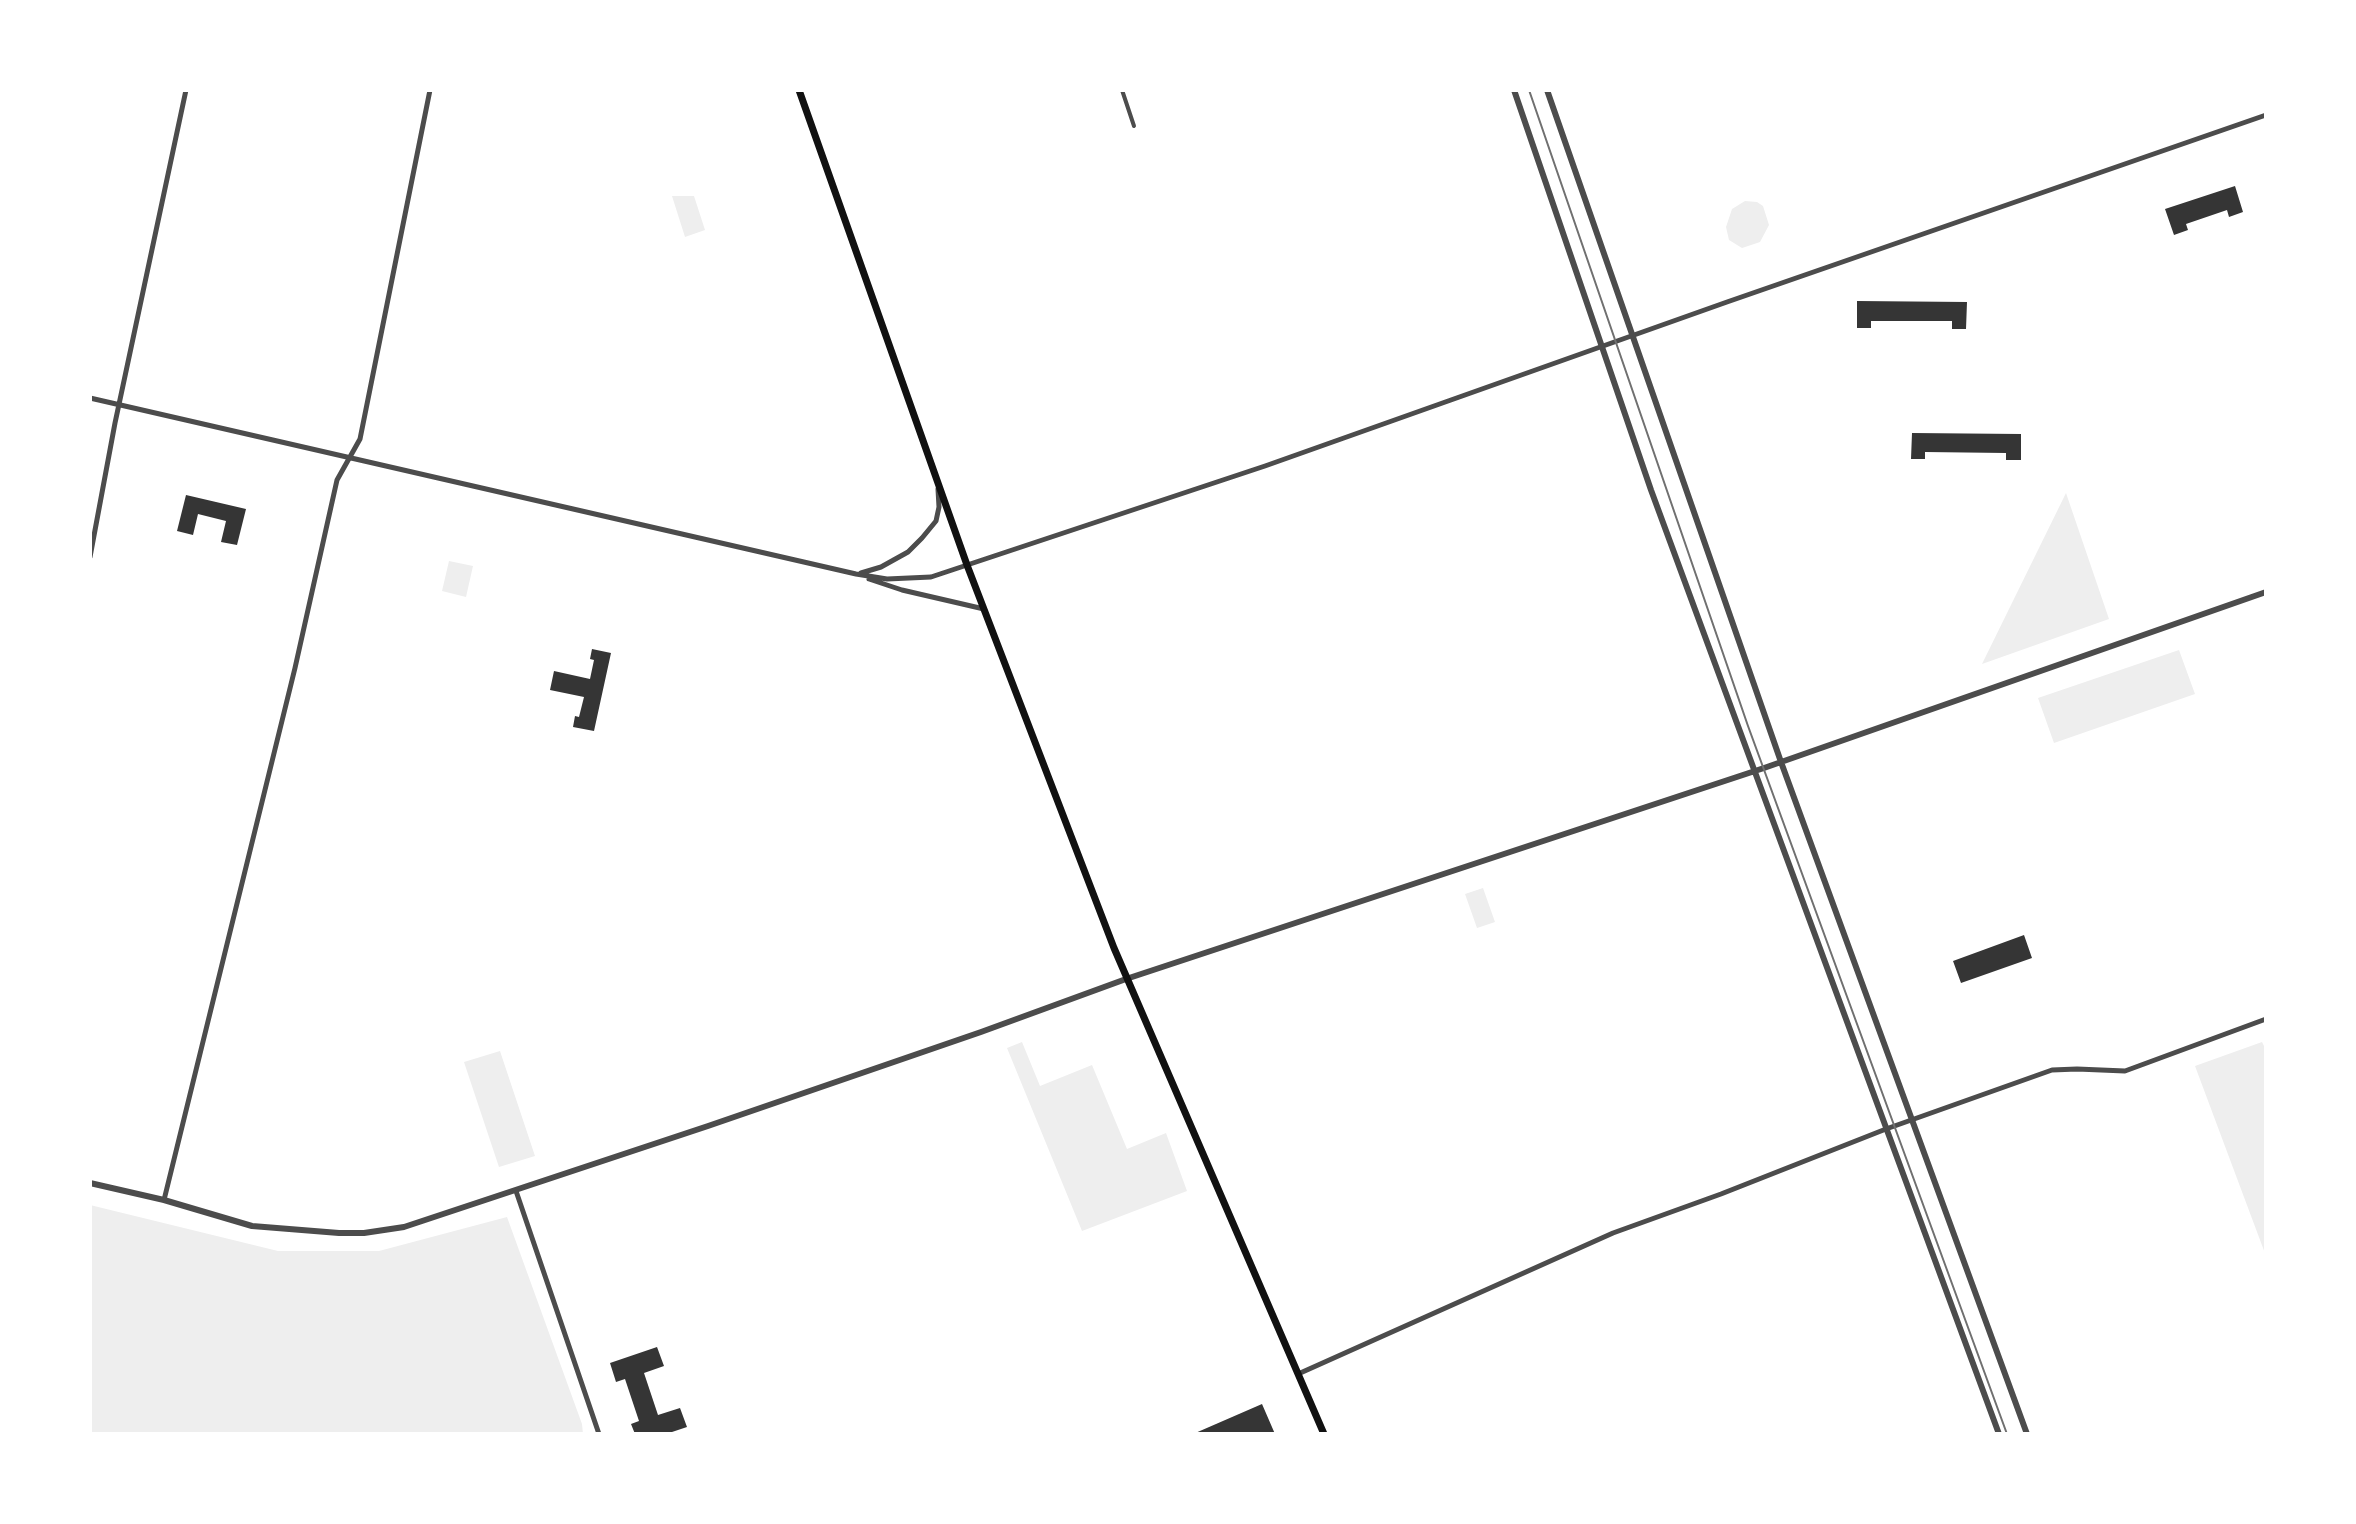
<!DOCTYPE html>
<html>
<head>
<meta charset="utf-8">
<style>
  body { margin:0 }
  #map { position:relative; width:2356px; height:1524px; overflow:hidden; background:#fff; font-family:"Noto Sans",sans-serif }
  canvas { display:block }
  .frame { position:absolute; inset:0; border:92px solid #fff; pointer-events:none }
</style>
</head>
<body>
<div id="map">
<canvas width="2356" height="1524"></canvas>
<div class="frame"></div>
</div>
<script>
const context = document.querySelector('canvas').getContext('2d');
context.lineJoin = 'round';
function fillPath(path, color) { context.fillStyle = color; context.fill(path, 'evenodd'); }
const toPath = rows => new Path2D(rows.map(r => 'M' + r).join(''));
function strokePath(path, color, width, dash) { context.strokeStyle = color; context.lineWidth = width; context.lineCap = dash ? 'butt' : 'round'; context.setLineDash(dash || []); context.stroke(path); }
fillPath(toPath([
  [672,196,694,196,705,230,685,237],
  [1745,201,1757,202,1763,206,1769,225,1760,242,1742,248,1729,240,1726,227,1732,209],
  [2066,493,2109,619,1982,664],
  [449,561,473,566,466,597,442,591],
  [2179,650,2195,694,2054,743,2038,698],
  [1483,888,1495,922,1477,928,1465,894],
  [1022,1042,1040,1086,1092,1065,1127,1149,1166,1133,1187,1191,1082,1231,1007,1048],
  [2262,1042,2266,1050,2266,1256,2195,1066],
  [500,1051,535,1156,499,1167,464,1062],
  [90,1205,278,1251,379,1251,507,1217,582,1424,583,1434,90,1434]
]), '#eee');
fillPath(toPath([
  [2235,186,2243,212,2229,217,2227,210,2186,224,2188,230,2174,235,2165,209],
  [1857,301,1967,302,1966,329,1952,329,1952,321,1871,321,1871,328,1857,328],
  [1912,433,2021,434,2021,460,2006,460,2006,453,1925,452,1925,459,1911,459],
  [186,495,246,509,237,545,221,542,226,521,198,514,193,535,177,531],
  [592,649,611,653,594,731,573,727,575,716,579,717,584,697,550,690,554,671,590,679,594,660,590,659],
  [2024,935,2032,958,1961,983,1953,961],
  [657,1347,664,1366,644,1373,658,1415,680,1408,687,1427,666,1434,635,1434,631,1424,639,1421,625,1379,616,1382,610,1363],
  [1262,1404,1275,1434,1193,1434]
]), '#353535');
strokePath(toPath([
  [1122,90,1134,126]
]), '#4c4c4c', 4);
strokePath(toPath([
  [90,398,856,574,887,579,931,577,1265,466,1727,302,2266,115],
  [90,557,115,423,186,90],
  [861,573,881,567,908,552,922,538,936,521,939,507,938,489],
  [869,579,902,590,984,609],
  [516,1191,599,1434],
  [164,1200,295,668,337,480,360,439,430,90],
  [1298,1374,1613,1233,1721,1194,1886,1129,2052,1070,2077,1069,2125,1071,2266,1019]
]), '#4c4c4c', 5);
strokePath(toPath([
  [1514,90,1651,490,1999,1434],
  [1547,90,1781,762,2027,1434],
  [90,1183,164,1200,252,1226,339,1233,364,1233,404,1227,708,1126,981,1032,1126,979,1764,768,2266,592]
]), '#4c4c4c', 6);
strokePath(toPath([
  [799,90,967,565,1114,948,1324,1434]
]), '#111', 7);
strokePath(toPath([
  [1529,90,1748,726,2007,1434]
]), '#707070', 2);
</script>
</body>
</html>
